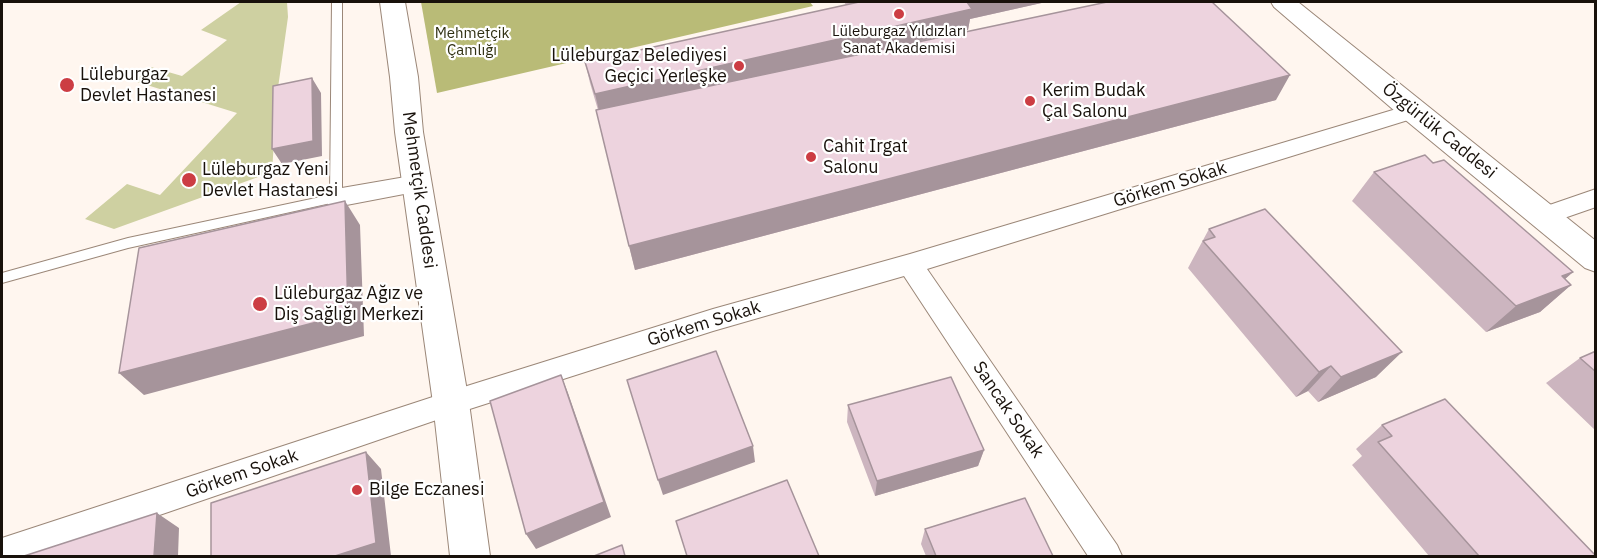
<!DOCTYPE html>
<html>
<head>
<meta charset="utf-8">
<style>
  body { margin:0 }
  #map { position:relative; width:1597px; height:558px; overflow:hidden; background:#fff6ef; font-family:"IBM Plex Sans",sans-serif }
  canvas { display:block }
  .frame { position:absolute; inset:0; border:3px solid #18110b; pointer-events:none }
</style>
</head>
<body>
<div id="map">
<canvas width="1597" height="558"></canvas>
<div class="frame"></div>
</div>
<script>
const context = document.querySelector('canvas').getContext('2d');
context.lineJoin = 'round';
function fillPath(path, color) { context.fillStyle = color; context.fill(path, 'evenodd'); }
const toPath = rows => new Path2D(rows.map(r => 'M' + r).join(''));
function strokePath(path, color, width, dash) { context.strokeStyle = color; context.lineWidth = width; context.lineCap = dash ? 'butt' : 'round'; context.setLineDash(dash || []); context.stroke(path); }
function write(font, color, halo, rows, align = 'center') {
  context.font = font + ' "IBM Plex Sans",sans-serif'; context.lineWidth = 4.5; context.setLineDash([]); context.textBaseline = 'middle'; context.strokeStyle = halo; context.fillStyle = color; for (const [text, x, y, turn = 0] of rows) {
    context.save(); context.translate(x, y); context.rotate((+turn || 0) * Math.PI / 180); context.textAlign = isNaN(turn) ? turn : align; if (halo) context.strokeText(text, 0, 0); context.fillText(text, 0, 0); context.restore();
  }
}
fillPath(toPath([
  [241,2,287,2,288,17,277,95,272,172,114,229,85,219,127,184,160,195,237,113,134,81,151,67,182,76,227,40,201,30]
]), '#ced0a1');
fillPath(toPath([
  [421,2,810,2,813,6,437,93]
]), '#b9bb77');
const lane = toPath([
  [332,2,342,2,342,198,340,201,128,248,2,283,2,273,128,238,330,195,332,2]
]);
const street = toPath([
  [1413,104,1421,106,1424,111,1421,116,927,269,1117,545,1122,556,1088,556,904,276,713,331,451,415,40,556,2,556,2,538,451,391,713,309,910,254,1413,104],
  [417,175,425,178,429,184,425,190,336,207,328,204,324,198,328,192,336,189,417,175],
  [1596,189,1596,207,1544,225,1535,222,1532,216,1535,210,1596,189]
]);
const secondary = toPath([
  [380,2,405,2,418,77,423,132,469,403,490,556,450,556,433,403,395,132,390,77,380,2],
  [1271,2,1298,2,1596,241,1596,272,1585,268,1403,118,1274,7,1271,2]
]);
strokePath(lane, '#9b8778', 2);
strokePath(street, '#9b8778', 2);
strokePath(secondary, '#9b8778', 2);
fillPath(lane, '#fff');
fillPath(street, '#fff');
fillPath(secondary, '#fff');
fillPath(toPath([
  [844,2,1046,2,970,19,968,30,894,47,1276,100,635,270,596,110,598,110,590,83,585,62,846,5],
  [1374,172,1573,272,1565,279,1571,285,1540,312,1486,332,1352,201],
  [1209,229,1376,377,1318,402,1308,391,1296,397,1188,268],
  [1596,351,1596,431,1546,383,1580,358],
  [848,405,984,450,978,466,875,496,847,422],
  [1382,425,1596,556,1429,556,1352,465,1362,456,1356,449],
  [925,529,1053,556,926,556,921,544]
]), '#ccb5bf');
fillPath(toPath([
  [965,2,1046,2,970,19,968,30,600,115,595,94],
  [1290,75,1276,100,635,270,629,246],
  [312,78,321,93,322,156,282,164,272,149],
  [345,201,360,225,364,336,144,395,119,373],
  [1573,272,1548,294,1571,285,1540,312,1486,332,1516,306,1562,276],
  [1402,352,1376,377,1318,402,1341,377],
  [1331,366,1308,391,1296,397,1319,372],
  [561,375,568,393,611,517,536,549,526,534],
  [753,446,755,462,663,495,658,480],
  [984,450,978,466,875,496,877,481],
  [366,452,381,469,391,556,335,556],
  [157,513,179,528,178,556,154,556]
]), '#a6949b');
const building = toPath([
  [859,2,967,2,972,9,595,94,585,62,859,2],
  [1107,2,1212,2,1290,75,629,246,596,110,1107,2],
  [312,78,313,141,272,149,273,86,312,78],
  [1425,155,1433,163,1444,160,1573,272,1562,276,1571,285,1516,306,1374,172,1425,155],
  [345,201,348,314,119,373,139,248,345,201],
  [1265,209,1402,352,1341,377,1331,366,1319,372,1203,241,1215,237,1209,229,1265,209],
  [716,351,753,446,658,480,627,380,716,351],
  [1596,351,1596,372,1580,358,1596,351],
  [561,375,604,502,526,534,490,401,561,375],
  [951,377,984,450,877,481,848,405,951,377],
  [1445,399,1596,556,1479,556,1378,442,1392,436,1382,425,1445,399],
  [366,452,376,543,335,556,211,556,211,503,366,452],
  [787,480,819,556,687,556,676,521,787,480],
  [1025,498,1053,556,936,556,925,529,1025,498],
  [157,513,154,556,24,556,157,513],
  [622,545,625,556,594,556,622,545]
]);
fillPath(building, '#edd3de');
strokePath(building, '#a6949b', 1.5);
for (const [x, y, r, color] of [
  [899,14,6,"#cc3d43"],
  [739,66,6,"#cc3d43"],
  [67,85,8,"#cc3d43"],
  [1030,101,6,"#cc3d43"],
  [811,157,6,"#cc3d43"],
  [189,180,8,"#cc3d43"],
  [260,304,8,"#cc3d43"],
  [357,490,6,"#cc3d43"]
]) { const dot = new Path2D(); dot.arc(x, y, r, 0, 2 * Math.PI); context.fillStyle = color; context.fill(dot); strokePath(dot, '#fff', 2); }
write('15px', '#18110b', '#fff', [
  ["Lüleburgaz Yıldızları",899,32],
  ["Sanat Akademisi",899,49]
]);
write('15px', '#303012', '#fff', [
  ["Mehmetçik",472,34],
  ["Çamlığı",472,51]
]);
write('18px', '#18110b', '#fff', [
  ["Lüleburgaz Belediyesi",727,56,"right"],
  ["Geçici Yerleşke",727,77,"right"],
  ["Lüleburgaz",80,75],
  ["Devlet Hastanesi",80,96],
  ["Kerim Budak",1042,91],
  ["Çal Salonu",1042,112],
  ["Cahit Irgat",823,147],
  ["Salonu",823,168],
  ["Lüleburgaz Yeni",202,170],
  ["Devlet Hastanesi",202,191],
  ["Lüleburgaz Ağız ve",274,294],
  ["Diş Sağlığı Merkezi",274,315],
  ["Bilge Eczanesi",369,490]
], 'left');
write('18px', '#18110b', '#fff', [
  ["Özgürlük Caddesi",1439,131,39],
  ["Görkem Sokak",1170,185,-17],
  ["Mehmetçik Caddesi",419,190,82],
  ["Görkem Sokak",704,324,-17],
  ["Sancak Sokak",1008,410,56],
  ["Görkem Sokak",242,474,-19]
]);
</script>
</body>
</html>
